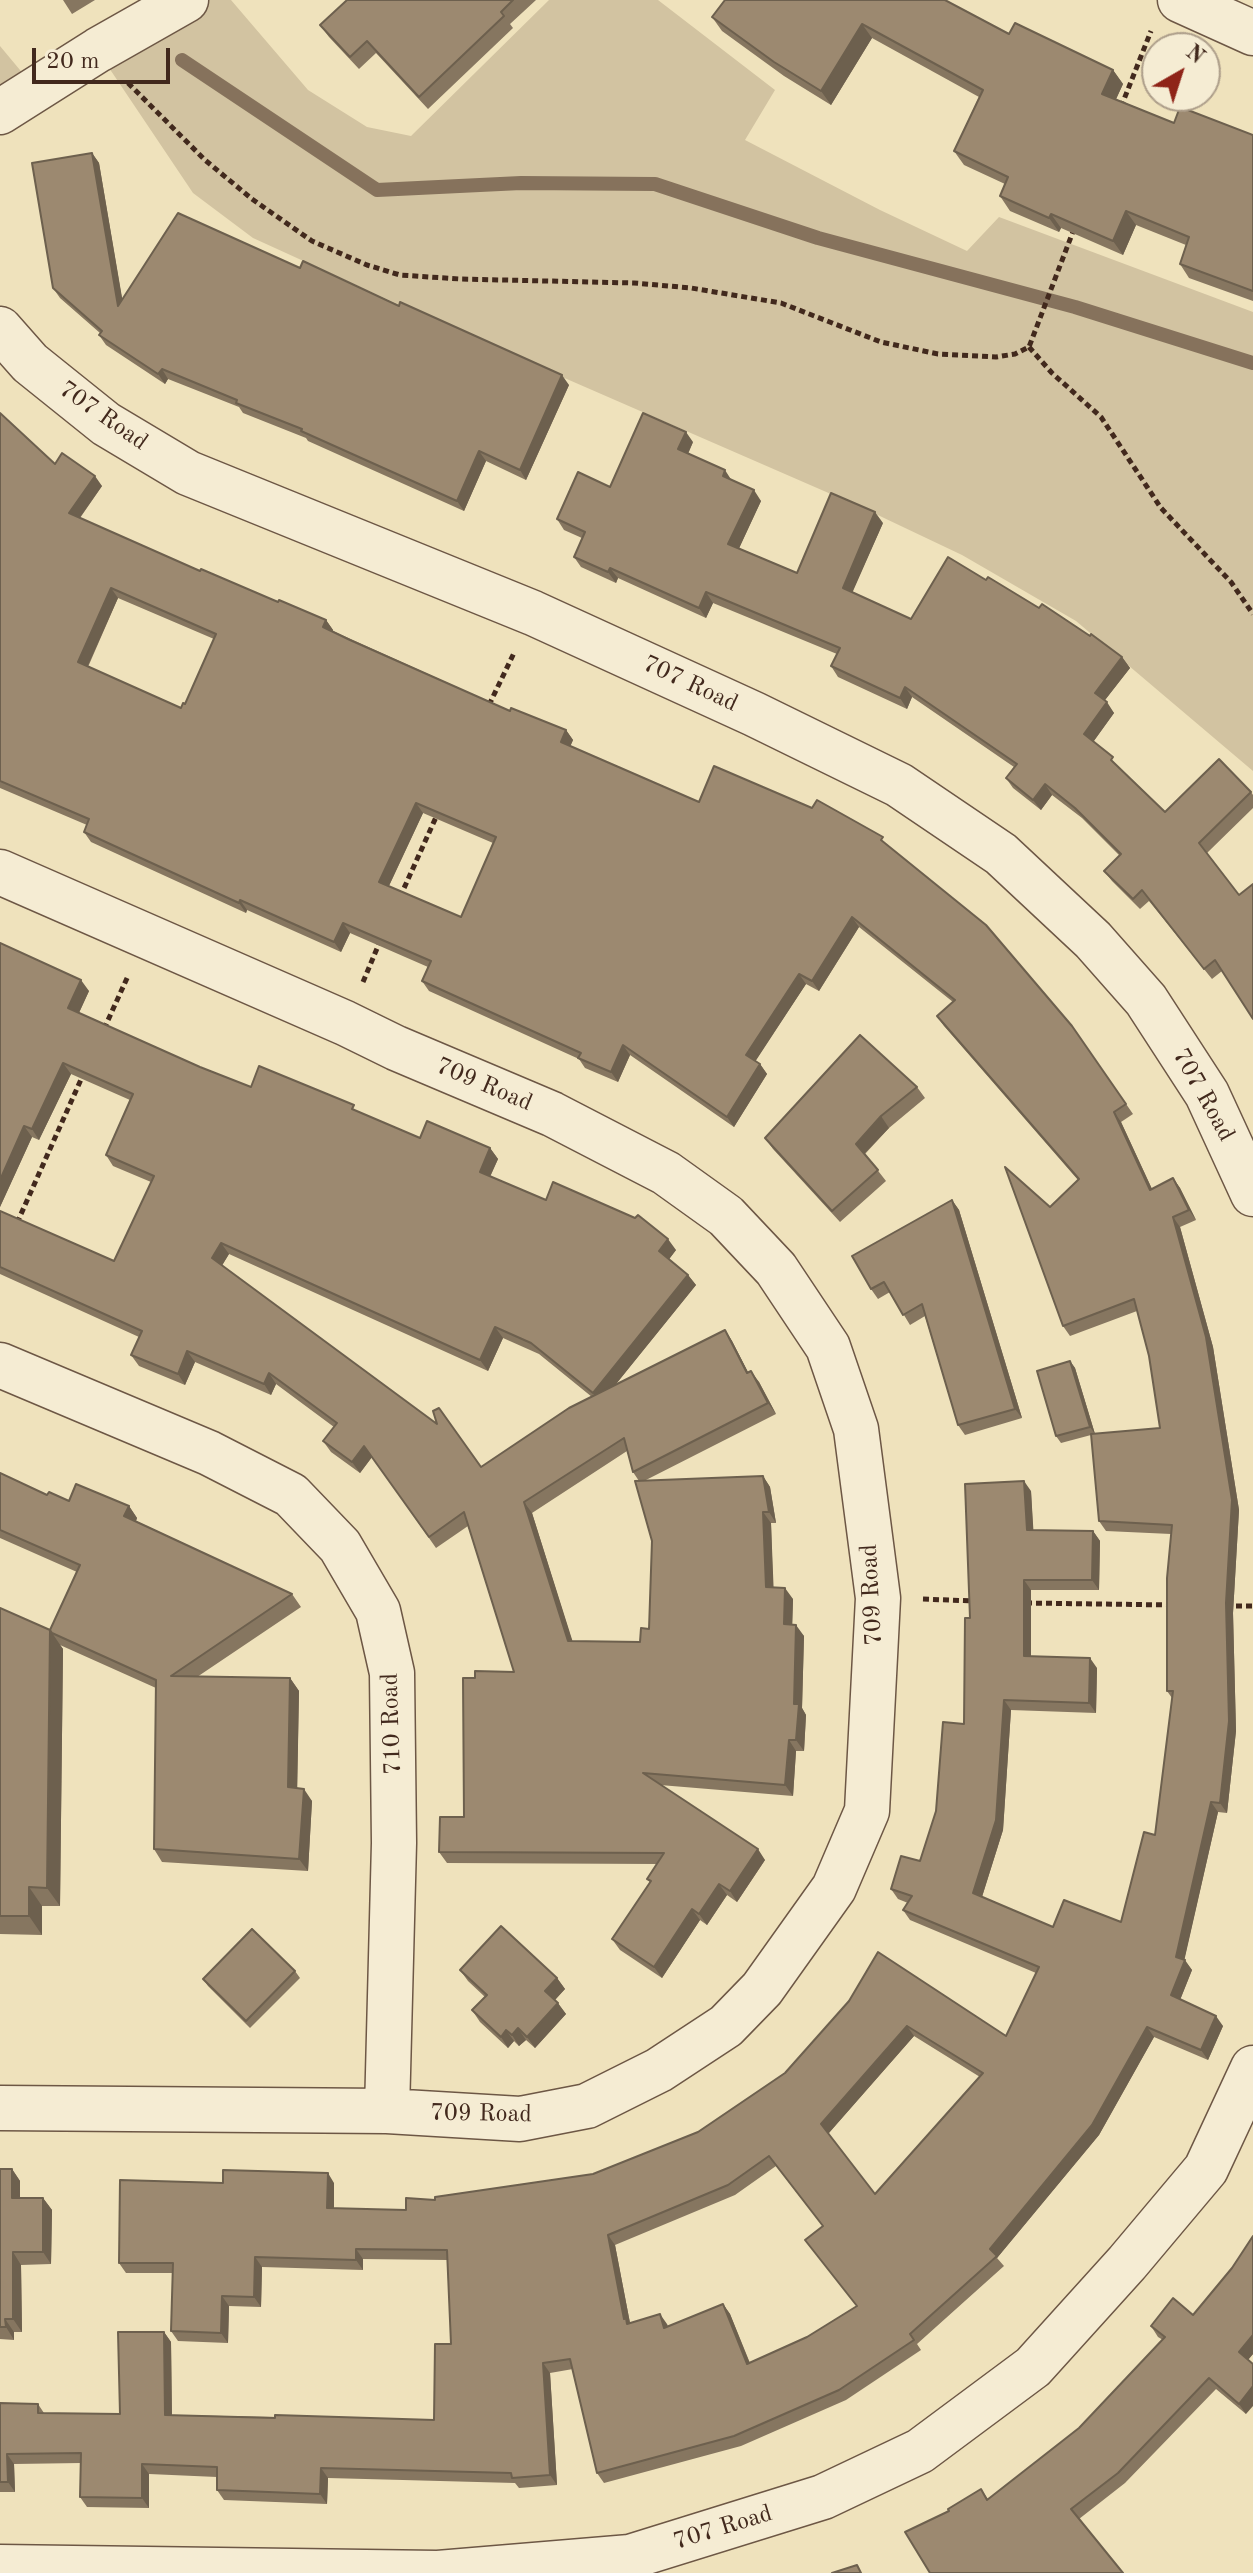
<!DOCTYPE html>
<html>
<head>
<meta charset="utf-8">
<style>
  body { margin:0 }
  #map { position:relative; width:1253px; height:2573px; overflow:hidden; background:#efe2bc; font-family:"Old Standard TT",serif }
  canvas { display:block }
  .north { position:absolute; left:1141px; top:32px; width:80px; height:80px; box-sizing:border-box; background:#f5ecd3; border:2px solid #ad9e8a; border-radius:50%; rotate:39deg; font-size:22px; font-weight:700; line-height:32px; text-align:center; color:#42291d }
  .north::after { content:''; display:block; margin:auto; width:28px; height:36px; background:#8f2418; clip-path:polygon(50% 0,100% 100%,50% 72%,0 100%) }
  .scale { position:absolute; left:32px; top:48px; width:138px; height:36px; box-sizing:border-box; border:4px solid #42291d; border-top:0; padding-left:10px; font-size:24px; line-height:28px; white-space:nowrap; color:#42291d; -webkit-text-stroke:6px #f5ecd3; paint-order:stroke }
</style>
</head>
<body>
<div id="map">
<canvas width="1253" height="2573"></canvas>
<div class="north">N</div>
<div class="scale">20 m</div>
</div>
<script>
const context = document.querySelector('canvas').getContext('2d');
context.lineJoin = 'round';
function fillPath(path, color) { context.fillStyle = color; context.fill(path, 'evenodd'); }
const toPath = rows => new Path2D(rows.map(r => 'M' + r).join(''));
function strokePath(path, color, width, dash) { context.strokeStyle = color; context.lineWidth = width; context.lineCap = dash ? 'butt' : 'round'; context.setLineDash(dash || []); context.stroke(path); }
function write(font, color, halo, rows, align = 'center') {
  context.font = font + ' "Old Standard TT",serif'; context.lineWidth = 6; context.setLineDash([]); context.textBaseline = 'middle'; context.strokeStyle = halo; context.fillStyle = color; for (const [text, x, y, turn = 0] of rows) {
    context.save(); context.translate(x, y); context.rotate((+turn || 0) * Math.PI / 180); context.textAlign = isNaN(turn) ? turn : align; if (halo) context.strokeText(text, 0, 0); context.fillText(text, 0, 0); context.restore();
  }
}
fillPath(toPath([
  [185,0,231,0,308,90,367,127,411,136,549,0,658,0,775,90,745,140,880,210,967,251,999,217,1253,312,1253,771,1076,621,962,555,863,508,468,336,253,238,193,193,97,50],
  [0,46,35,88,0,109]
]), '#d2c3a1');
strokePath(toPath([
  [182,60,377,190,521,183,655,184,818,238,1075,307,1253,363]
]), '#86725c', 14);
const minor = toPath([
  [1180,0,1253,33],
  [0,112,98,50,186,0],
  [0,329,30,363,106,424,188,473,533,613,754,714,899,785,1001,854,1093,940,1146,1000,1207,1094,1253,1194],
  [0,872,345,1023,396,1048,552,1114,666,1173,726,1216,776,1269,828,1347,856,1429,878,1598,867,1811,834,1888,762,1989,726,2026,659,2070,587,2106,520,2119,387,2111,0,2108],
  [0,1365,209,1453,291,1495,340,1546,378,1611,392,1673,394,1843,387,2111],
  [0,2567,438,2573,630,2557,823,2497,920,2451,1033,2367,1127,2263,1206,2169,1253,2068]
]);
strokePath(minor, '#6d5745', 47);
strokePath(toPath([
  [128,83,205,160,252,199,312,241,367,265,400,275,460,279,634,283,691,288,781,303,881,342,938,354,996,357,1015,354,1029,347,1074,229],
  [1121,107,1151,31],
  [1029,347,1052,373,1101,417,1161,508,1231,582,1253,614],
  [489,705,514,653],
  [400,897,437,815],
  [363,982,381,939],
  [104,1029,128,976],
  [17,1223,83,1075],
  [923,1599,973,1601],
  [1026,1603,1172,1605],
  [1226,1606,1253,1606]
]), '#42291d', 5, [6, 4]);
strokePath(minor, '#f5ecd3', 44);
fillPath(toPath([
  [63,0,95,0,72,14],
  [347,0,536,0,510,24,513,28,428,109,376,53,359,69,329,37,320,25],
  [725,0,1009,34,1113,70,1123,84,1116,99,1174,123,1253,135,1253,301,1189,278,1180,264,1186,245,1136,225,1123,255,1061,228,1059,232,1010,211,1000,196,1005,184,964,165,954,151,979,97,872,38,831,105,784,76,722,31,712,17],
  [92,153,99,163,122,299,300,268,569,385,526,480,486,461,464,511,308,441,306,438,243,413,239,407,168,379,165,384,106,345,99,335,100,333,60,298,53,288],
  [0,413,55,464,102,486,80,518,200,571,326,620,333,630,333,631,510,711,566,730,573,740,570,746,699,802,890,847,1072,1026,1133,1114,1121,1122,1152,1189,1173,1178,1180,1188,1196,1220,1180,1227,1213,1347,1239,1510,1233,1613,1236,1731,1227,1813,1218,1812,1184,1960,1192,1970,1180,2000,1223,2026,1208,2060,1154,2037,1099,2135,997,2258,1004,2266,917,2344,921,2350,846,2400,741,2446,604,2483,597,2473,573,2369,550,2373,557,2485,519,2488,515,2483,328,2478,327,2504,224,2500,217,2490,217,2477,149,2474,149,2508,87,2507,80,2497,81,2463,14,2464,15,2492,0,2492,0,2403,38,2404,44,2413,120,2414,164,2332,171,2342,172,2415,434,2420,451,2344,447,2260,363,2259,363,2270,262,2267,261,2307,229,2306,228,2343,178,2341,171,2331,173,2273,126,2273,119,2263,223,2183,334,2183,334,2208,406,2210,435,2200,593,2174,698,2132,785,2073,849,2001,1006,2036,1036,1973,910,1920,903,1910,908,1903,898,1899,891,1889,920,1861,964,1724,970,1618,1031,1491,1033,1530,1093,1531,1100,1541,1099,1590,1031,1590,1031,1656,1097,1668,1096,1713,1011,1710,1003,1830,982,1897,1053,1927,1121,1922,1155,1835,1172,1698,1167,1691,1171,1534,1106,1531,1099,1521,1091,1435,1061,1443,1056,1436,1070,1361,1075,1368,1095,1434,1160,1428,1149,1356,1137,1311,1070,1336,1063,1326,1050,1207,1078,1180,944,1026,937,1016,953,1002,859,927,819,991,806,984,755,1061,760,1064,767,1074,734,1127,630,1055,618,1082,585,1068,579,1059,429,991,422,981,428,967,350,933,341,952,247,910,246,913,91,842,84,832,87,825,0,788],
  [118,598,214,639,185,704,181,708,88,667],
  [423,813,493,843,461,917,389,886],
  [914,2036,980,2077,875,2194,828,2134],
  [776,2166,823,2226,805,2240,857,2306,807,2337,750,2363,730,2314,723,2304,668,2327,667,2324,630,2323,615,2245,735,2195],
  [693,442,688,454,732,480,761,501,739,548,797,573,883,523,852,592,911,619,986,580,1039,608,1122,657,1130,668,1104,701,1114,713,1093,742,1165,812,1251,792,1253,795,1253,808,1207,853,1222,971,1212,979,1149,901,1140,909,1112,881,1104,871,1120,856,1082,818,1052,795,1041,810,1013,788,1006,778,1014,767,912,697,907,709,838,677,831,666,837,654,713,603,706,618,618,578,616,583,581,567,574,557,582,538,564,530,557,519,610,487],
  [0,943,89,991,79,1013,200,1067,251,1087,359,1112,420,1138,490,1148,498,1159,490,1177,546,1200,676,1250,669,1259,688,1275,696,1285,615,1385,725,1330,732,1341,748,1372,759,1382,776,1414,644,1481,763,1476,770,1487,776,1523,771,1523,773,1588,793,1599,792,1625,804,1636,802,1708,806,1715,804,1751,796,1751,793,1796,660,1785,765,1860,737,1902,727,1895,707,1925,700,1920,662,1978,620,1950,612,1939,650,1882,647,1879,657,1864,447,1863,439,1852,464,1817,475,1678,514,1672,468,1526,436,1548,372,1457,360,1473,331,1452,323,1441,334,1427,276,1384,271,1395,195,1362,185,1385,139,1366,131,1355,139,1337,0,1274,0,1211,114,1261,151,1182,113,1166,106,1155,130,1100,71,1074,39,1140,32,1137,0,1207],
  [229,1254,488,1371,503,1338,539,1354,592,1397,481,1467,222,1265],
  [627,1451,633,1472,639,1481,652,1541,649,1629,640,1642,572,1641,532,1513],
  [917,1087,925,1098,889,1128,865,1154,886,1181,840,1222,773,1149,765,1138],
  [952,1200,959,1210,1022,1418,965,1435,958,1425,925,1316,910,1325,890,1292,878,1299,871,1289],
  [0,1473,47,1495,69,1501,129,1506,137,1518,136,1521,292,1594,301,1607,197,1677,290,1678,299,1691,297,1788,312,1801,308,1871,162,1862,154,1849,156,1688,60,1645,63,1649,60,1906,42,1906,42,1935,0,1934,0,1608,50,1630,77,1572,0,1538],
  [460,1970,557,1978,565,1989,555,2000,566,2014,535,2048,526,2040,519,2046,514,2041,508,2048,480,2022,472,2010,485,1997,468,1981],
  [295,1971,300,1978,250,2028,208,1986,203,1979],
  [0,2169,12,2169,20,2181,20,2198,43,2198,52,2210,51,2264,21,2265,22,2332,14,2332,14,2340,0,2339],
  [1253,2236,1253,2354,1248,2360,1246,2414,1216,2389,1125,2483,1079,2519,949,2511,981,2489,988,2499,1079,2428,1163,2340,1158,2337,1151,2326,1193,2315,1232,2268]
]), '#867660');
fillPath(toPath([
  [862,24,872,38,831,105,821,91],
  [1113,70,1123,84,1112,108,1102,94],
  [92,153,99,163,125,315,118,306],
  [1126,211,1136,225,1123,255,1113,241],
  [1051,214,1061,228,1059,232,1049,218],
  [162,369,168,379,165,384,158,374],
  [562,375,569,385,526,480,520,470],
  [686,432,693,442,685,460,678,449],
  [479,451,486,461,464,511,457,501],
  [725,470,732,481,723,476],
  [95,476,102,486,76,523,69,513],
  [754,490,761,501,736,555,728,544],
  [875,512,883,523,850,598,843,588],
  [610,568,618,578,616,583,608,572],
  [111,588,118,598,85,672,78,662],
  [706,592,713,603,706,618,699,608],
  [326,620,333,630,330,637,323,627],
  [1122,657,1130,668,1102,704,1095,693],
  [905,687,912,697,907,709,900,698],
  [1107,702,1114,713,1091,745,1084,734],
  [566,730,573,740,568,752,561,742],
  [1045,784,1052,795,1041,810,1033,800],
  [416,803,423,813,386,892,379,882],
  [240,900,247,910,246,913,239,903],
  [852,917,859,927,819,991,812,981],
  [343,923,350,933,341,952,334,942],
  [799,974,806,984,753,1065,746,1055],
  [81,980,89,991,76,1019,68,1008],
  [623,1045,630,1055,618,1082,611,1072],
  [63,1063,71,1074,39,1140,32,1129],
  [760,1064,767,1074,734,1127,727,1117],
  [1114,1112,1121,1122,1157,1200,1150,1190],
  [881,1116,889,1128,863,1155,856,1144],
  [24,1126,32,1137,0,1207,0,1180],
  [490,1148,498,1159,487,1183,480,1172],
  [1173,1178,1180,1188,1196,1220,1189,1210],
  [952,1200,959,1210,1022,1418,1015,1409],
  [1173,1217,1180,1227,1213,1347,1239,1510,1233,1613,1236,1731,1227,1813,1220,1803],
  [668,1239,676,1250,667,1262,659,1251],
  [221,1243,229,1254,220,1269,212,1258],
  [688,1275,696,1285,600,1404,593,1393],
  [495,1327,503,1338,488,1371,480,1360],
  [725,1330,732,1341,754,1384,747,1373],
  [187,1351,195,1362,185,1385,178,1374],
  [1070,1361,1075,1368,1095,1434,1090,1427],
  [751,1371,759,1382,776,1414,768,1403],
  [269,1373,276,1384,271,1395,264,1384],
  [364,1446,372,1457,360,1473,352,1462],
  [763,1476,770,1487,776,1523,769,1512],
  [1024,1481,1031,1491,1034,1540,1027,1530],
  [524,1502,532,1513,576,1652,568,1641],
  [129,1506,137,1518,133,1528,124,1516],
  [763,1512,771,1523,774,1598,766,1587],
  [1093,1531,1100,1541,1099,1590,1092,1580],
  [1024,1580,1031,1590,1031,1666,1024,1656],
  [785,1588,793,1599,792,1635,784,1624],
  [796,1625,804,1636,802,1708,806,1715,804,1751,796,1740,794,1704],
  [50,1630,63,1649,60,1906,47,1888],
  [1090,1658,1097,1668,1096,1713,1089,1703],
  [290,1678,299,1691,297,1800,288,1787],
  [1004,1700,1011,1710,1003,1830,980,1903,973,1893],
  [789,1740,796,1751,793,1796,785,1785],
  [304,1789,312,1801,308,1871,299,1859],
  [1211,1802,1218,1812,1183,1966,1185,1960,1192,1970,1178,2005,1171,1995,1176,1957],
  [758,1849,765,1860,737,1902,730,1891],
  [719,1884,727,1895,707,1925,699,1914],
  [29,1887,42,1906,42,1935,29,1916],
  [692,1909,700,1920,662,1978,654,1967],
  [557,1978,565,1989,553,2002,545,1991],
  [558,2003,566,2014,535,2048,527,2037],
  [1216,2016,1223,2026,1208,2060,1201,2050],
  [907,2026,914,2036,828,2134,821,2124],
  [1147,2027,1154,2037,1099,2135,997,2258,990,2249],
  [518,2028,526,2040,519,2046,512,2035],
  [506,2030,514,2041,508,2048,501,2037],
  [12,2169,20,2181,20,2211,12,2198],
  [328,2173,334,2183,334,2218,327,2208],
  [43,2198,52,2210,51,2264,43,2252],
  [608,2235,615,2245,630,2323,634,2334,624,2319],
  [356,2249,363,2259,363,2270,356,2260],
  [13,2252,21,2265,22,2332,13,2319],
  [255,2257,262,2267,261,2307,254,2297],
  [222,2296,229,2306,228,2343,221,2333],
  [723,2304,730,2314,754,2374,747,2364],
  [660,2314,667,2324,671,2338,664,2328],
  [5,2319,14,2332,14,2340,6,2327],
  [164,2332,171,2342,172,2425,165,2415],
  [1253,2335,1253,2354,1246,2362,1239,2352],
  [543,2363,550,2373,557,2485,550,2475],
  [1253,2386,1253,2406,1246,2414,1239,2404],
  [7,2454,14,2464,15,2492,8,2482],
  [142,2464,149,2474,149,2508,142,2498],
  [321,2468,328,2478,327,2504,320,2494]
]), '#6d604e');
const building = toPath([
  [347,0,513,0,501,12,504,16,419,97,367,41,350,57,320,25,347,0],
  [725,0,945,0,1009,34,1015,23,1113,70,1102,94,1174,123,1180,107,1253,135,1253,291,1180,264,1189,237,1126,211,1113,241,1051,214,1049,218,1000,196,1008,177,954,151,983,90,862,24,821,91,774,62,712,17,725,0],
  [92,153,118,306,178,213,300,268,303,261,399,306,400,302,562,375,520,470,479,451,457,501,301,431,302,429,236,403,237,400,162,369,158,374,99,335,102,331,53,288,32,163,92,153],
  [0,413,55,464,62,453,95,476,69,513,200,571,201,569,278,602,279,600,326,620,323,627,350,640,510,711,511,708,566,730,561,742,699,802,714,766,812,808,817,800,883,837,881,840,986,925,1072,1026,1126,1104,1114,1112,1150,1190,1173,1178,1189,1210,1173,1217,1206,1337,1232,1500,1226,1603,1229,1721,1220,1803,1211,1802,1176,1957,1185,1960,1171,1995,1216,2016,1201,2050,1147,2027,1092,2125,990,2249,997,2256,910,2334,914,2340,839,2390,734,2436,597,2473,570,2359,543,2363,550,2475,512,2478,511,2473,321,2468,320,2494,217,2490,217,2467,142,2464,142,2498,80,2497,81,2453,7,2454,8,2482,0,2482,0,2403,38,2404,38,2413,120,2414,118,2332,164,2332,165,2415,275,2418,275,2415,434,2420,435,2344,451,2344,447,2250,356,2249,356,2260,255,2257,254,2297,222,2296,221,2333,171,2331,173,2263,119,2263,120,2180,223,2183,223,2170,328,2173,327,2208,406,2210,406,2198,435,2200,435,2197,593,2174,698,2132,785,2073,849,2001,878,1952,1006,2036,1039,1967,903,1910,912,1896,891,1889,901,1856,920,1861,936,1811,943,1722,964,1724,965,1618,970,1618,965,1484,1024,1481,1027,1530,1093,1531,1092,1580,1024,1580,1024,1656,1090,1658,1089,1703,1004,1700,996,1820,973,1893,1053,1927,1064,1900,1121,1922,1144,1832,1155,1835,1173,1691,1167,1691,1167,1578,1172,1525,1099,1521,1091,1434,1160,1428,1149,1356,1134,1299,1063,1326,1005,1167,1050,1207,1079,1179,937,1016,955,1000,852,917,812,981,799,974,746,1055,760,1064,727,1117,623,1045,611,1072,578,1058,581,1053,422,981,431,961,343,923,334,942,240,900,239,903,84,832,89,819,0,781,0,413],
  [111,588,216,634,185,704,183,703,181,708,78,662,111,588],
  [416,803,496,837,461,917,379,882,416,803],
  [907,2026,983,2073,875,2194,821,2124,907,2026],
  [769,2156,823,2226,805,2240,857,2306,807,2337,747,2364,723,2304,664,2328,660,2314,627,2324,626,2318,624,2319,608,2235,728,2185,769,2156],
  [643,413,686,432,678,449,725,470,723,476,754,490,728,544,797,573,831,493,875,512,843,588,911,619,948,557,986,580,988,577,1039,608,1042,604,1090,636,1091,634,1122,657,1095,693,1107,702,1084,734,1113,757,1111,760,1165,812,1219,759,1251,792,1199,843,1239,895,1253,884,1253,1019,1215,960,1204,969,1142,890,1133,899,1104,871,1121,854,1075,808,1045,784,1033,800,1006,778,1017,764,905,687,900,698,831,666,840,648,706,592,699,608,610,568,608,572,574,557,585,532,557,519,578,472,610,487,643,413],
  [0,943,81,980,68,1008,200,1067,251,1087,259,1066,354,1105,352,1109,420,1138,427,1121,490,1148,480,1172,546,1200,553,1182,635,1218,638,1215,668,1239,659,1251,688,1275,593,1393,531,1343,495,1327,480,1360,221,1243,212,1258,437,1424,433,1411,439,1408,481,1467,569,1408,725,1330,747,1373,751,1371,768,1403,633,1472,624,1438,524,1502,568,1641,640,1642,641,1628,649,1629,652,1541,635,1481,763,1476,769,1512,763,1512,766,1587,785,1588,784,1624,796,1625,794,1704,799,1704,796,1740,789,1740,785,1785,643,1773,758,1849,730,1891,719,1884,699,1914,692,1909,654,1967,612,1939,651,1881,647,1879,664,1853,439,1852,440,1817,464,1817,463,1678,475,1678,475,1671,514,1672,464,1512,429,1537,364,1446,352,1462,323,1441,337,1423,269,1373,264,1384,187,1351,178,1374,131,1355,142,1331,0,1267,0,1211,114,1261,154,1176,106,1155,133,1094,63,1063,32,1129,24,1126,0,1180,0,943],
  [860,1035,917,1087,881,1116,856,1144,878,1170,832,1211,765,1138,860,1035],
  [952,1200,1015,1409,958,1425,922,1304,903,1315,884,1282,871,1289,852,1256,952,1200],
  [1070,1361,1090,1427,1056,1436,1037,1371,1070,1361],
  [0,1473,47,1495,49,1492,69,1501,76,1484,129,1506,124,1516,292,1594,171,1676,290,1678,288,1787,304,1789,299,1859,154,1849,156,1680,52,1633,50,1630,80,1565,0,1530,0,1473],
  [0,1608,50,1630,47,1888,29,1887,29,1916,0,1916,0,1608],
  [501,1926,557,1978,545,1991,558,2003,527,2037,518,2028,512,2035,506,2030,501,2037,472,2010,487,1995,460,1970,501,1926],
  [252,1929,295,1971,246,2021,203,1979,252,1929],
  [0,2169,12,2169,12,2198,43,2198,43,2252,13,2252,13,2319,5,2319,6,2327,0,2327,0,2169],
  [1253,2236,1253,2335,1239,2352,1253,2364,1253,2386,1239,2404,1209,2378,1118,2473,1071,2509,1123,2573,930,2573,905,2532,949,2511,948,2509,981,2489,987,2500,1079,2428,1165,2337,1151,2326,1173,2298,1193,2315,1232,2268,1253,2236],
  [857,2565,861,2573,832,2573,857,2565]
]);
fillPath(building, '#9c8970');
strokePath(building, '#6d604e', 2);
write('24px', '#42291d', '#f5ecd3', [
  ["707 Road",103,416,35],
  ["707 Road",690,684,25],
  ["709 Road",484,1085,23],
  ["707 Road",1203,1095,61],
  ["709 Road",872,1595,-93],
  ["710 Road",392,1724,-92],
  ["709 Road",481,2114,1],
  ["707 Road",723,2528,-17]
]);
</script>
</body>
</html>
